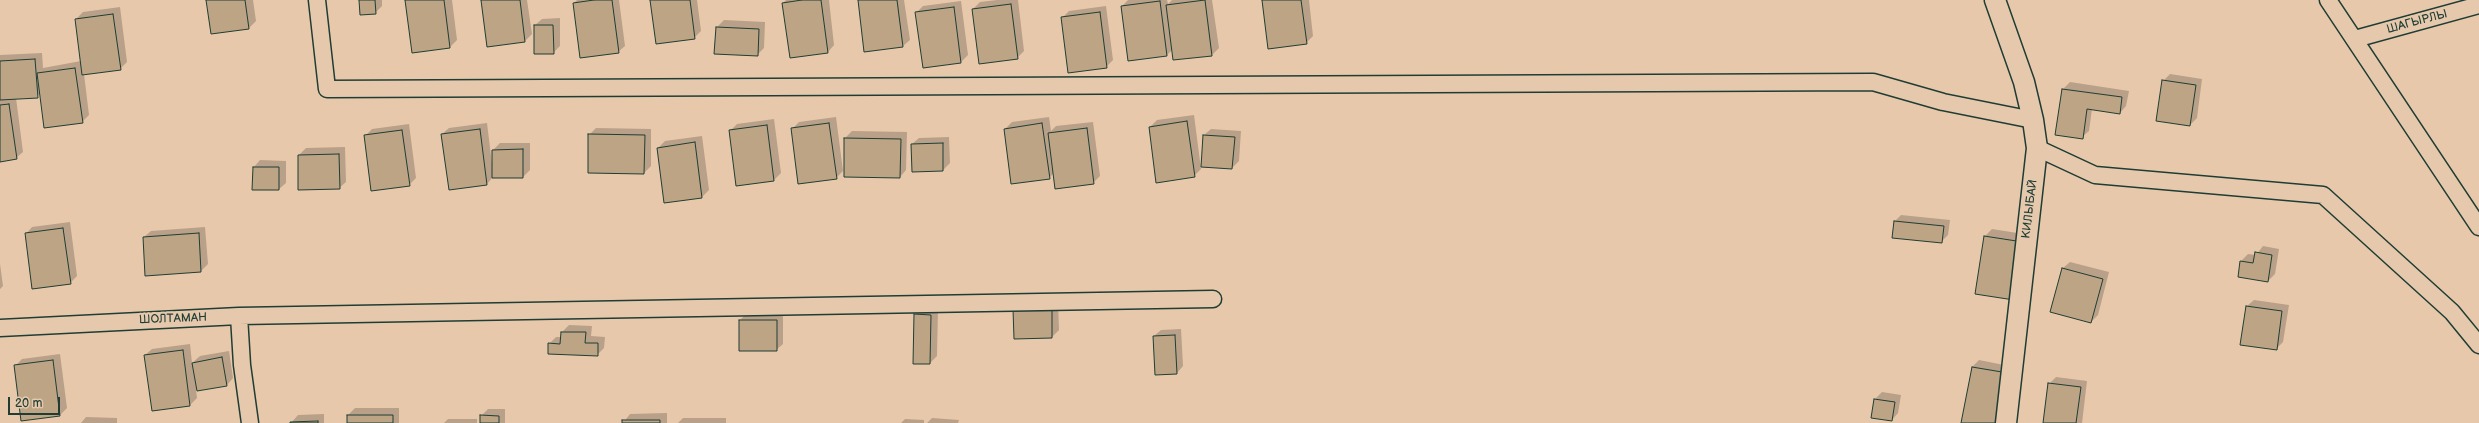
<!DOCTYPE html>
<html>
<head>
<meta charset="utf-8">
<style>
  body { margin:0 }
  #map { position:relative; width:2479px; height:423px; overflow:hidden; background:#e8c8aa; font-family:"Balsamiq Sans",sans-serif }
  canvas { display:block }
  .scale { position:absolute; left:8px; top:397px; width:52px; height:18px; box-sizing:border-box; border:2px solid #1f3d34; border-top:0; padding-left:5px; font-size:12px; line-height:14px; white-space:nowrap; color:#1f3d34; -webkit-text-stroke:3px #e6c9ad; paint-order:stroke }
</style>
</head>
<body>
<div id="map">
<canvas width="2479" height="423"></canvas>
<div class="scale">20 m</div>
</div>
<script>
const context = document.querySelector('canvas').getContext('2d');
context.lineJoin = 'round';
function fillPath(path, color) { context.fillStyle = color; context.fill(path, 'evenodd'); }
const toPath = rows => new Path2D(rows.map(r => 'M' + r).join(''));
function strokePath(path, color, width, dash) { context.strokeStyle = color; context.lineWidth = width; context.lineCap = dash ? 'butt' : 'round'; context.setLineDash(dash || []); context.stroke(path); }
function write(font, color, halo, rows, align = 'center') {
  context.font = font + ' "Balsamiq Sans",sans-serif'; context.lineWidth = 4; context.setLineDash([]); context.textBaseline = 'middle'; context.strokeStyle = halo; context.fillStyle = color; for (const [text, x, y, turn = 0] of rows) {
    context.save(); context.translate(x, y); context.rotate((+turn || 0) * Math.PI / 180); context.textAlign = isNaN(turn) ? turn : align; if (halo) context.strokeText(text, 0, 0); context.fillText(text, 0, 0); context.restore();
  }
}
fillPath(toPath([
  [207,0,253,0,256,21,249,28],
  [360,0,382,0,382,6,375,13],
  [406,0,452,0,457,40,450,47],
  [482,0,527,0,532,34,525,41],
  [577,0,619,0,625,46,618,52,574,3],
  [651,0,697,0,701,31,694,38],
  [786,0,829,0,834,45,828,52,783,3],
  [859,0,904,0,910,40,903,46],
  [997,0,1018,0,1024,51,1017,58,973,9,980,2],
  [1128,0,1167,0,1168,4,1172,0,1212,0,1219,48,1212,55,1173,49,1167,55,1122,6],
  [1263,0,1309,0,1313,36,1306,43],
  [961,1,968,55,961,62,916,13,923,6],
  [1106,6,1113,60,1106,67,1062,18,1069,11],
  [120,7,127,62,120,69,84,74,89,115,82,122,40,93,37,97,16,98,23,152,16,158,0,161,0,55,42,53,43,68,81,61,76,19,83,12],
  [560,18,560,46,553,53,535,25,542,19],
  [724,20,765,22,764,48,757,55,717,27],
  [2170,74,2202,79,2197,118,2190,125,2163,81],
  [2070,82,2129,91,2126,106,2120,113,2092,109,2089,131,2082,137,2056,134,2063,89],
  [1194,115,1201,169,1194,176,1150,127,1157,120],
  [836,117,843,171,836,178,792,129,799,122],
  [1049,117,1051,131,1056,126,1093,122,1100,176,1093,183,1054,173,1049,178,1005,129,1012,122],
  [774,119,781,173,774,180,737,185,730,131,737,124],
  [487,123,492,164,493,150,500,143,530,143,530,170,523,177,493,177,487,184,442,134,449,128],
  [409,124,416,178,409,185,365,136,372,129],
  [596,128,651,129,651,166,644,173,589,135],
  [1211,129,1241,131,1239,161,1232,168,1204,135],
  [852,131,907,132,906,170,900,177,845,138],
  [702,136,709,190,702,197,665,202,658,148,665,141],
  [949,137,950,163,943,170,912,144,919,138],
  [345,147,346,182,339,188,299,155,306,148],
  [260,160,286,161,286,183,279,189,254,167],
  [1901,215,1950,220,1948,235,1941,242,1895,221],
  [70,222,77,276,70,283,26,234,32,227],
  [205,227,208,264,201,271,144,237,151,231],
  [1992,229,2030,235,1976,293,1985,236],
  [2263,246,2279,249,2275,274,2268,281,2239,276,2241,261,2248,254,2256,255],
  [2070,262,2109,272,2098,315,2091,322,2063,268],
  [0,264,3,286,0,289],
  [2254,300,2289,305,2283,342,2276,349,2247,306],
  [1058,301,1059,330,1052,337,1015,338],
  [922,308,938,308,937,356,930,363,915,315],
  [747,313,783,314,783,344,776,350,740,320],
  [569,325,592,326,591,336,605,337,604,348,597,355,549,344,556,337,561,337,562,332],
  [1181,329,1183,366,1177,373,1154,336,1161,330],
  [190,344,192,363,200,356,229,351,233,378,227,385,196,390,197,398,190,405,153,410,145,355,152,349],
  [60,354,67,408,60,415,15,366,22,359],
  [1979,360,2014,367,1962,423,1972,367],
  [2056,377,2087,381,2082,423,2044,423,2049,384],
  [1882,392,1901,395,1898,413,1892,420,1872,417,1875,399],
  [355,408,399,408,399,423,348,423,348,415],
  [488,409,505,409,505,423,481,423,481,416],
  [667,413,667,423,623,423,630,414],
  [324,414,324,423,291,423,298,415],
  [86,417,117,418,117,423,81,423],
  [683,418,726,418,726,423,678,423],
  [932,418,959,420,958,423,927,423],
  [448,419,477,419,477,423,444,423],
  [905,419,924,420,924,423,901,423]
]), '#0003');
const building = toPath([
  [206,0,245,0,249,29,211,34,206,0],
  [359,0,375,0,376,14,360,15,359,0],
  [405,0,444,0,450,48,412,53,405,0],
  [481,0,520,0,525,42,487,47,481,0],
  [594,0,612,0,619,53,580,58,573,3,594,0],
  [650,0,690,0,695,39,656,44,650,0],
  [802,0,821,0,828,53,790,58,782,3,802,0],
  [858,0,897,0,903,47,864,52,858,0],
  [1205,0,1212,56,1173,60,1166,5,1205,0],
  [1262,0,1301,0,1307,44,1268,49,1262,0],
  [1160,1,1167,56,1128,61,1121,6,1160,1],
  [1011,4,1018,59,979,64,972,9,1011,4],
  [954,7,961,63,923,68,915,12,954,7],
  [1100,12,1107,68,1068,73,1061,17,1100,12],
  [113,14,121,70,82,75,75,19,113,14],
  [534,25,553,25,554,54,534,54,534,25],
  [716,27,759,29,758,56,714,54,716,27],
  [35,59,38,98,0,100,0,61,35,59],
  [75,68,83,123,44,128,37,73,75,68],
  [2162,80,2196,85,2190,126,2156,121,2162,80],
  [2062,89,2122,97,2120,114,2087,109,2083,139,2055,135,2062,89],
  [9,104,17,159,0,162,0,105,9,104],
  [1187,121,1195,177,1156,183,1149,127,1187,121],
  [829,123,837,179,798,184,791,128,829,123],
  [1042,123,1050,179,1011,184,1004,129,1042,123],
  [767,125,774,181,736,186,729,130,767,125],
  [1087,128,1094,184,1055,189,1048,133,1087,128],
  [480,129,487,185,449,190,441,134,480,129],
  [402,130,410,186,371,191,364,135,402,130],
  [588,134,645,135,644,174,588,173,588,134],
  [1203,135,1235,137,1232,169,1201,167,1203,135],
  [844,138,901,139,900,178,844,177,844,138],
  [695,142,702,198,664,203,657,148,695,142],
  [943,143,943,171,912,172,911,144,943,143],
  [523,149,523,178,492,178,492,150,523,149],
  [339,154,340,189,298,190,298,155,339,154],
  [253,167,279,167,279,190,252,190,253,167],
  [1894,221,1944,226,1942,243,1892,238,1894,221],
  [63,228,71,284,32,289,25,233,63,228],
  [199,233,201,272,145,276,143,237,199,233],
  [1984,236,2023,242,2014,300,1975,294,1984,236],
  [2255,252,2272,255,2268,282,2238,277,2240,261,2253,263,2255,252],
  [2062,268,2103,279,2091,323,2050,312,2062,268],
  [2246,306,2282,311,2277,350,2240,345,2246,306],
  [1052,308,1052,338,1014,339,1013,309,1052,308],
  [914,314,931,315,930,364,913,364,914,314],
  [739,320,777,320,777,351,739,351,739,320],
  [561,332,586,332,585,343,598,343,598,356,548,354,548,343,560,344,561,332],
  [1175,335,1177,374,1155,375,1153,336,1175,335],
  [183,350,190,406,152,411,144,355,183,350],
  [222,357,227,386,197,391,192,363,222,357],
  [53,360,60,416,21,421,14,365,53,360],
  [1972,367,2008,373,1998,423,1961,423,1972,367],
  [2048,383,2081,387,2076,423,2043,423,2048,383],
  [1874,399,1895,402,1892,421,1871,418,1874,399],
  [347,415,393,415,393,423,347,423,347,415],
  [480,415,499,416,499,423,480,423,480,415],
  [622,420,660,420,660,423,622,423,622,420],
  [318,421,318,423,290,423,290,422,318,421]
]);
fillPath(building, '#bca484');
strokePath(building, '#1f3d34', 1);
const minor = toPath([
  [317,0,327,89,1873,82,1943,102,2033,120],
  [2328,0,2479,227],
  [2355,39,2479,5],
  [2037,148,2095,175,2323,195,2452,312,2479,345],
  [239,316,1213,299],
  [0,328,239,316,242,365,250,423]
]);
const tertiary = toPath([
  [1995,0,2024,82,2033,120,2037,148,2006,423]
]);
strokePath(minor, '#1f3d34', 19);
strokePath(tertiary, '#1f3d34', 23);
strokePath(minor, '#e6c9ad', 16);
strokePath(tertiary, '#e6c9ad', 20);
write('12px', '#1f3d34', '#e6c9ad', [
  ["ШАГЫРЛЫ",2417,22,-15],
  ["КИЛЫБАЙ",2030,209,-83],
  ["ШОЛТАМАН",173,319,-2]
]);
</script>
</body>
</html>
